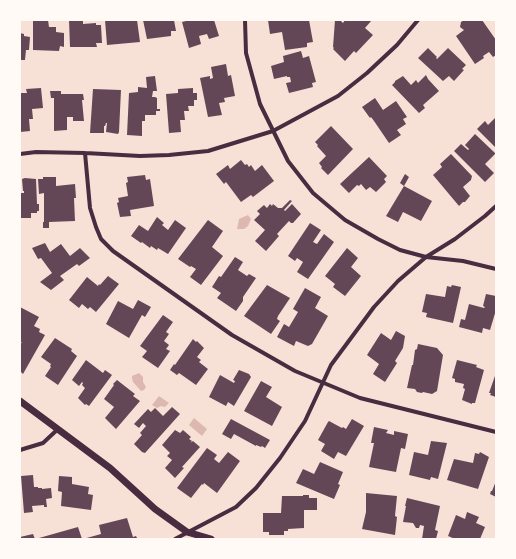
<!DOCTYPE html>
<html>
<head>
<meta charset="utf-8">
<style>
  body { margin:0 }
  #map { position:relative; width:516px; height:559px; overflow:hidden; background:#f7e1d7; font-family:Signika,sans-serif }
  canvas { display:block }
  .frame { position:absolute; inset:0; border:21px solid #fffaf5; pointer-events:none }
</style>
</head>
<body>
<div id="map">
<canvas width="516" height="559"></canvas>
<div class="frame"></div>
</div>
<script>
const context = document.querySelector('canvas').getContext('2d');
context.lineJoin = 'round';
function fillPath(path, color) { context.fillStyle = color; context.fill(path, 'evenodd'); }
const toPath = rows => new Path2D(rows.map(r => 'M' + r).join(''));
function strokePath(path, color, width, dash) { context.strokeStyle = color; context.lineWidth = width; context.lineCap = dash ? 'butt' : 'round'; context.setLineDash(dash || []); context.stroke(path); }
fillPath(toPath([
  [248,215,251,219,248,226,244,229,237,229,239,219],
  [139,373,143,377,143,382,146,387,144,390,141,391,133,382,132,378,132,376],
  [159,396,169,403,165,407,161,406,157,408,152,405],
  [194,418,207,429,202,436,189,425]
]), '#dcb8b0');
fillPath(toPath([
  [33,20,48,20,49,27,56,27,56,32,64,33,64,47,60,46,59,51,33,50],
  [69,20,83,20,83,24,96,23,96,25,101,25,102,43,96,43,97,47,70,47],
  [105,20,137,20,140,42,107,45],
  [143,20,174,20,176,31,171,31,171,36,147,39],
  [186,20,214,20,219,36,209,39,207,34,199,36,201,44,189,48,182,22,186,21],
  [268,20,309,20,313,42,307,43,307,47,285,50,282,32,270,34],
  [335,20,340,20,343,23,345,20,372,20,365,28,373,35,356,53,354,51,345,61,333,49,334,48,333,47],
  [464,20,482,20,496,40,496,55,493,57,489,52,483,56,484,58,475,64,456,36,464,30,460,27,461,22],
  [20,33,24,34,24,36,30,37,29,50,26,50,25,60,20,60],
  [428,48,437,57,436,58,437,59,448,48,466,65,462,69,464,70,454,81,449,76,443,81,418,58],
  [301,51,303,58,309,56,316,82,312,83,313,87,289,93,286,83,291,82,290,77,287,77,287,76,274,79,271,66,284,62,283,56],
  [226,64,228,76,231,75,235,96,224,98,225,102,219,103,222,115,208,117,200,78,210,76,210,79,213,78,211,67],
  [426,75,428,79,439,91,423,105,425,108,419,113,392,85,395,82,395,81,403,76,411,85,416,80,418,83],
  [155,76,157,91,153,91,152,97,155,97,157,98,157,109,160,109,160,111,156,111,156,115,145,115,145,121,142,121,142,136,127,135,129,93,138,92,138,87,147,88,146,77],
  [41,88,43,108,32,109,33,119,29,119,30,131,20,132,20,93,27,93,26,89],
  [193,88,193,93,197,93,197,100,194,100,194,106,188,106,189,111,184,111,185,120,180,120,181,132,169,133,166,94,178,93,178,89],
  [93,89,121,90,119,132,118,134,106,132,107,123,106,123,105,126,104,126,104,133,90,133],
  [50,91,61,91,61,94,83,94,84,100,82,100,84,121,73,121,73,117,67,117,67,130,54,131,54,98,51,98],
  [375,98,383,110,396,101,407,117,403,119,406,124,397,130,401,135,389,143,374,121,371,117,370,118,362,107],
  [496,117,496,148,477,129,485,121,488,125],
  [331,126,353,149,328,175,321,168,322,167,319,163,326,156,317,146,318,145,315,142],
  [475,134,495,153,495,154,485,164,494,173,485,182,454,151,461,144,468,150,469,149,465,145],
  [451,154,472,176,471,180,463,187,470,196,465,202,463,202,459,206,433,175,442,167,440,164],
  [369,157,387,176,384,179,386,182,376,192,370,187,366,190,361,184,359,186,357,185,349,193,340,184],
  [241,160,245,165,247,164,249,167,251,165,255,171,262,165,274,181,253,197,251,195,241,202,226,182,224,184,216,174,228,165,230,169],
  [405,174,409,177,404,186,400,183],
  [145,175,146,180,150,179,154,206,130,210,131,216,120,217,117,203,119,202,118,198,128,196,126,183,128,182,127,177],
  [43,177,56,177,56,186,75,184,76,198,74,198,75,221,49,222,49,228,43,228,43,222,44,222,44,193,39,194,38,179,43,179],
  [25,178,36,179,37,204,39,204,39,211,37,211,37,213,31,213,31,218,20,218,20,193,24,193,24,191,23,191,22,179],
  [404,186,432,201,421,221,403,212,398,222,386,216],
  [290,200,292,201,284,210,285,211,292,204,301,214,293,223,291,223,289,221,277,234,279,236,266,251,255,241,265,230,254,220,260,214,257,211,264,205,267,208,270,204,272,206,273,204,278,208,282,208],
  [157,217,164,223,162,225,168,230,175,220,186,228,168,254,158,248,157,250,151,246,150,248,142,242,141,243,131,236,139,225,148,231],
  [208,220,223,231,212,247,223,256,201,285,190,277,196,269,191,266,190,267,178,259],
  [310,223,321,230,313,242,317,244,324,234,334,242,308,279,297,272,303,262,297,258,295,261,288,256],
  [45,243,50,252,61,244,70,256,80,248,90,258,79,266,77,264,60,276,64,280,51,290,40,282,52,273,41,258,38,259,32,248],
  [347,248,358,258,351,267,361,276,345,296,333,287,335,284,325,276],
  [235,257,243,262,238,270,247,276,249,274,256,278,243,297,243,301,236,311,217,298,221,293,212,287,219,276,221,277],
  [108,276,119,284,96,312,90,307,88,309,82,304,79,308,69,300,87,277,98,286,99,284,100,285],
  [267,285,290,298,278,316,277,319,280,321,271,334,244,316],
  [452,285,461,287,453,323,426,317,427,313,422,312,426,294,445,297,447,286,451,287],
  [305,288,321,297,315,308,328,316,312,344,308,346,296,341,294,346,277,337,284,324,289,327,298,312,293,309],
  [486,294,496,296,496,310,490,330,483,328,482,333,459,327,461,319,465,320,469,304,484,308,485,307,483,306],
  [138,300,151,307,145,317,142,315,129,338,106,324,118,301,133,309],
  [20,307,39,317,34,326,40,329,39,332,45,335,23,374,21,372,20,374,20,345,22,342,20,343],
  [163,315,173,322,166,332,169,334,164,341,169,345,166,349,170,351,158,368,142,357,147,351,140,346],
  [396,331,405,336,403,348,395,361,397,363,385,382,373,374,379,364,367,355,381,333,391,340],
  [55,338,72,349,71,351,77,356,58,385,45,376,51,367,50,366,51,364,41,357],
  [193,339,196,342,197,341,204,348,197,357,201,360,199,362,208,369,196,385,179,373,177,375,170,370,174,364,175,365],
  [418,344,437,348,443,355,437,391,432,394,423,392,422,393,417,392,415,389,407,388,412,365,413,365,415,350,417,349],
  [86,360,103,373,105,370,112,375,89,406,86,404,85,405,78,398,85,388,82,385,83,383,82,382,79,386,72,380],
  [457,360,477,365,476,367,484,370,475,403,472,403,472,404,462,400,465,389,463,388,464,384,455,382,455,379,452,378],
  [239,370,249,374,251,377,234,406,228,402,226,406,209,397,220,375,234,383,235,381,233,380],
  [496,373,496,397,490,395,491,393,489,393],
  [117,380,135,394,133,396,140,401,116,429,105,418,114,407,104,399,114,385,113,384],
  [261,381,272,387,266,397,282,407,272,426,244,411],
  [172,407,180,414,145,453,142,452,134,444,142,435,140,433,146,426,143,423,139,428,134,424,148,409,151,412,155,408,163,416],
  [231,419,270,440,265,448,262,446,261,447,256,445,256,446,234,434,231,439,222,434],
  [352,419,364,426,346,456,338,452,334,459,321,451,325,444,318,440,328,422,329,421,342,428,343,427,346,429],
  [374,427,388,430,386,433,394,435,394,431,408,434,405,449,401,448,396,472,369,467,374,443,371,443],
  [175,430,180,433,183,430,191,437,189,439,192,441,190,443,193,441,200,447,182,467,184,468,175,478,165,468,172,460,167,456,170,453,162,445],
  [431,441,447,443,438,479,431,477,430,480,409,475,414,452,428,455],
  [207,448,217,455,214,459,219,463,228,452,240,461,217,493,204,483,203,485,202,484,191,498,177,488],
  [480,452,489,457,478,489,447,480,454,459,473,463,475,453,479,454],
  [320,462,343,472,338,484,340,485,334,499,296,483,303,469,314,474],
  [33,475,34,487,38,487,38,488,42,488,42,489,51,488,52,498,46,499,47,507,44,507,44,505,32,506,33,512,24,513,21,476],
  [59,476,72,477,72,484,89,487,88,494,93,495,91,510,61,506,62,492,58,491],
  [496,481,496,497,490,494,491,491,492,491],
  [366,493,397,496,395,516,397,517,395,535,362,529,366,512],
  [303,495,309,495,309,498,317,498,317,510,304,510,304,528,288,529,288,531,284,531,284,535,269,535,269,532,263,532,263,513,281,513,282,496,303,496],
  [407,498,440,506,435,530,438,531,436,539,422,539,424,526,420,525,419,528,416,528,413,523,403,522,406,506,405,506],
  [467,512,479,517,476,523,485,527,480,539,455,539,448,536,456,515,465,519],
  [127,518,133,537,136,536,137,538,132,539,83,539,101,534,99,525],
  [78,527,82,539,39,539,39,538],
  [33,534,35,539,20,539,20,537]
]), '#644757');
strokePath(toPath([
  [245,20,246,53,260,104,288,161,313,193,345,220,378,239,400,250,426,257,463,261,496,269],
  [85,153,90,208,96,227,101,239,113,251,232,335,295,371,360,398,496,432],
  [20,154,36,152,85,153,140,156,169,155,208,151,273,131,338,96,367,73,397,45,418,20],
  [20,450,43,443,58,429],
  [175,539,236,507,256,488,280,458,305,421,331,365,374,307,398,281,426,257,455,239,485,216,496,206]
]), '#4a2c40', 4);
strokePath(toPath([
  [20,401,110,468,155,509,187,532,211,539]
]), '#4a2c40', 7);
</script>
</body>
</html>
